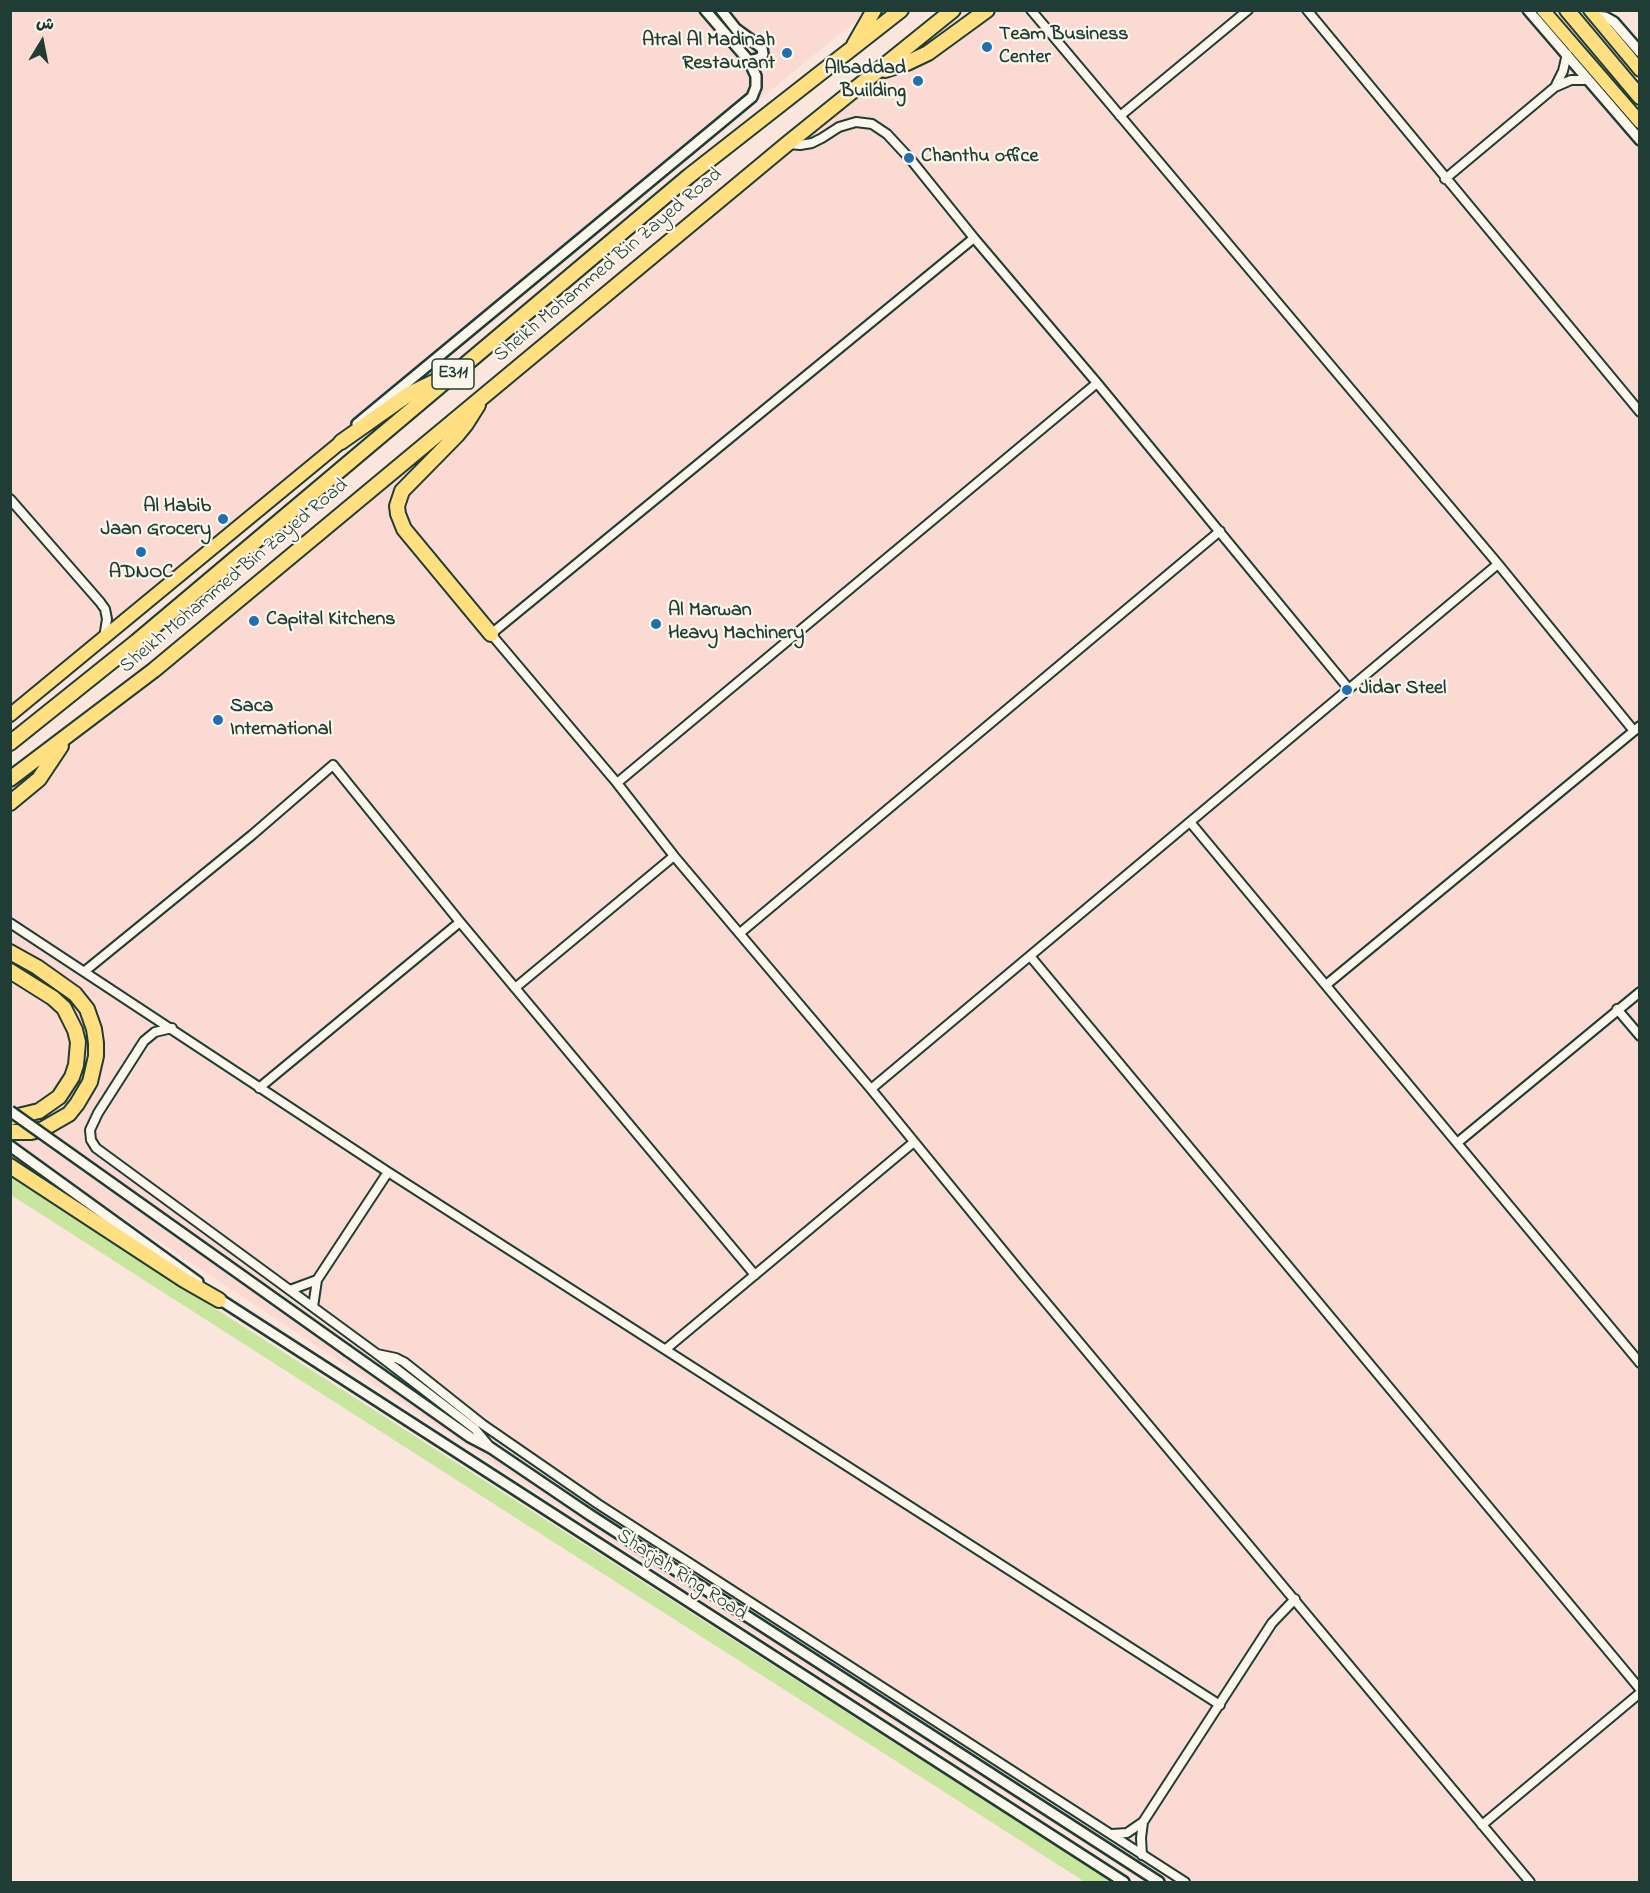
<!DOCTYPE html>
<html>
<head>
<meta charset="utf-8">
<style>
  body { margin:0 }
  #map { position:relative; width:1650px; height:1893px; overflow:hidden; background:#fbe6dd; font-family:"Indie Flower","Playpen Sans Arabic",sans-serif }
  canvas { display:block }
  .frame { position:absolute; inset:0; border:12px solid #1f3d34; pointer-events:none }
  .north { position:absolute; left:12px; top:12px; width:60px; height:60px; -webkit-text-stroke:4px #fbf7ec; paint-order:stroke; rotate:10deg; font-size:16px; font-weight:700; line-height:24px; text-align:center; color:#1f3d34 }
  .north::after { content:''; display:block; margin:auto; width:21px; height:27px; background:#1f3d34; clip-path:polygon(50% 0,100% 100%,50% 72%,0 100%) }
</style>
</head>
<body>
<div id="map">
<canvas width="1650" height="1893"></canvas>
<div class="frame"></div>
<div class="north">ش</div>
</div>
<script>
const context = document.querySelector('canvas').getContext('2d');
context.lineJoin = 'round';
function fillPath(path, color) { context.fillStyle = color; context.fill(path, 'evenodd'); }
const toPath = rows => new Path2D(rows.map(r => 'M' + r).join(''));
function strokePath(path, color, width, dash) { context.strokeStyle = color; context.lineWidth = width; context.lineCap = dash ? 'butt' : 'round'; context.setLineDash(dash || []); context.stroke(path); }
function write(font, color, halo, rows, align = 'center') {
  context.font = font + ' "Indie Flower",sans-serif'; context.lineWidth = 4.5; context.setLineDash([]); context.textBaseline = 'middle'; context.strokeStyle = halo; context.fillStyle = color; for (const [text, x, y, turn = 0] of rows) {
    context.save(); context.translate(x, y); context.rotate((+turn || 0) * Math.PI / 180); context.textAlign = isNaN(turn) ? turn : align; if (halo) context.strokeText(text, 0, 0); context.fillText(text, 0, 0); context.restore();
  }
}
fillPath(toPath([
  [11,11,868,11,11,710],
  [954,11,1571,11,1640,91,1639,1882,1145,1882,698,1598,11,1144,10,796]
]), '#fbdad3');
fillPath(toPath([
  [10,1178,11,1178,1112,1882,1085,1882,11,1195]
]), '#c8e69e');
const minor = toPath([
  [1031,10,1498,564,1634,731],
  [1307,10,1640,412],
  [1556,85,1563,71,1567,54],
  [1120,116,1248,10],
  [789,144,800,145,812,143,822,138,839,127,856,122,872,124,887,134,912,161,974,238,1097,383,1349,689],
  [1445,179,1555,87,1571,80,1588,80],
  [974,238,491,634,617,783,674,856,871,1089,1023,1275,1530,1882],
  [10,499,100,602,105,609,107,619,104,638],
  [617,783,1097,383],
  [1190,822,1640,1363],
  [10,923,388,1172,1220,1705],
  [740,933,1220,531],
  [1030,956,1640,1689],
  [85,971,252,835,333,765,460,922,755,1275],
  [1326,985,1640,726],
  [515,988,674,856],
  [1617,1009,1640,1036],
  [172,1028,155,1032,144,1041,98,1113,90,1130,91,1140,96,1148,377,1354,475,1429,490,1447],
  [259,1088,460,922],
  [871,1089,1498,564],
  [1457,1143,1640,992],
  [290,1290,317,1280],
  [313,1307,317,1280,388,1172],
  [666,1349,914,1142],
  [377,1354,396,1358,404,1362,482,1424,598,1504,1185,1882],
  [1482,1825,1640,1693],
  [1112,1834,1127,1833,1143,1822,1272,1623,1295,1599],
  [1142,1855,1141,1838,1143,1822]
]);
const tertiary = toPath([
  [721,10,736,29,762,48,763,54,760,58,749,61],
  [1528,10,1640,140],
  [1594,16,1605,17,1614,22,1640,52],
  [357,424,752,97,756,87,756,76,749,61,705,10],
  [10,1146,198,1282],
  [216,1297,1124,1882],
  [348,1351,470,1437,491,1448,590,1515,1159,1882]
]);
const primary = toPath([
  [1543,10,1640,122],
  [1590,10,1640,70],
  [10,715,341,442]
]);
const motorway = toPath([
  [1567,10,1640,97],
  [854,45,874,10],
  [885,70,907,63,928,53,987,10],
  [478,405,466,424,457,435,402,491,397,506,398,514,404,529,491,634],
  [341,442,409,394,442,378],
  [10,743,136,642,689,176,901,10],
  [10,779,154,670,787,144,953,10],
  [10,803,39,779,61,746],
  [10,952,37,967,75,994,87,1009,94,1029,96,1043,96,1056,90,1082,77,1104,69,1114,43,1129,31,1132,10,1132],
  [10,971,53,998,64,1008,75,1030,78,1042,76,1065,72,1077,59,1097,39,1111,10,1118],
  [10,1166,184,1280,219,1300]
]);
strokePath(minor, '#1f3d34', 12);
strokePath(tertiary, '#1f3d34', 14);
strokePath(primary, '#1f3d34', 16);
strokePath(motorway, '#1f3d34', 18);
strokePath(minor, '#fbf7ec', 8);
strokePath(tertiary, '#fbf7ec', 9);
strokePath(primary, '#ffdf80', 12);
strokePath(motorway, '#ffdf80', 14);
const tertiaryBridge = toPath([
  [10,1111,348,1351]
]);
strokePath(tertiaryBridge, '#1f3d34', 14, []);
strokePath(tertiaryBridge, '#fbf7ec', 9);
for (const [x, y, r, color] of [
  [987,47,6,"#1f6fb2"],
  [787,53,6,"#1f6fb2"],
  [918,81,6,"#1f6fb2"],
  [909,158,6,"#1f6fb2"],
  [223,519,6,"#1f6fb2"],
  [141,552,6,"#1f6fb2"],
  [254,621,6,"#1f6fb2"],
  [656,624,6,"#1f6fb2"],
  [1347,690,6,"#1f6fb2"],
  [218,720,6,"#1f6fb2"]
]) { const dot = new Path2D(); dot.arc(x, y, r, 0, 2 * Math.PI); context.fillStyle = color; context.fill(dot); strokePath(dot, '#fbf7ec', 2); }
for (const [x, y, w] of [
  [453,374,42]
]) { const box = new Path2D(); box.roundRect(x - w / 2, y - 15, w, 30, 4.5); context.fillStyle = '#fbf7ec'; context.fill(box); strokePath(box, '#1f3d34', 1.5); }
write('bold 18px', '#1f3d34', null, [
  ["E311",453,374]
]);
write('bold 20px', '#1f3d34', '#fbf7ec', [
  ["Team Business",999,36],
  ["Center",999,59],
  ["Atral Al Madinah",775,42,"right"],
  ["Restaurant",775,65,"right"],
  ["Albaddad",906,70,"right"],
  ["Building",906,93,"right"],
  ["Chanthu office",921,158],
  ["Al Habib",211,508,"right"],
  ["Jaan Grocery",211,531,"right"],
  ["ADNOC",141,574,"center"],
  ["Al Marwan",668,612],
  ["Heavy Machinery",668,635],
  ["Capital Kitchens",266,621],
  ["Jidar Steel",1359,690],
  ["Saca",230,708],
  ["International",230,731]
], 'left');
write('20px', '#1f3d34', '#fbf7ec', [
  ["Sheikh Mohammed Bin Zayed Road",609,266,-40],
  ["Sheikh Mohammed Bin Zayed Road",235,577,-40],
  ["Sharjah Ring Road",681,1576,33]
]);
</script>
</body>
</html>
